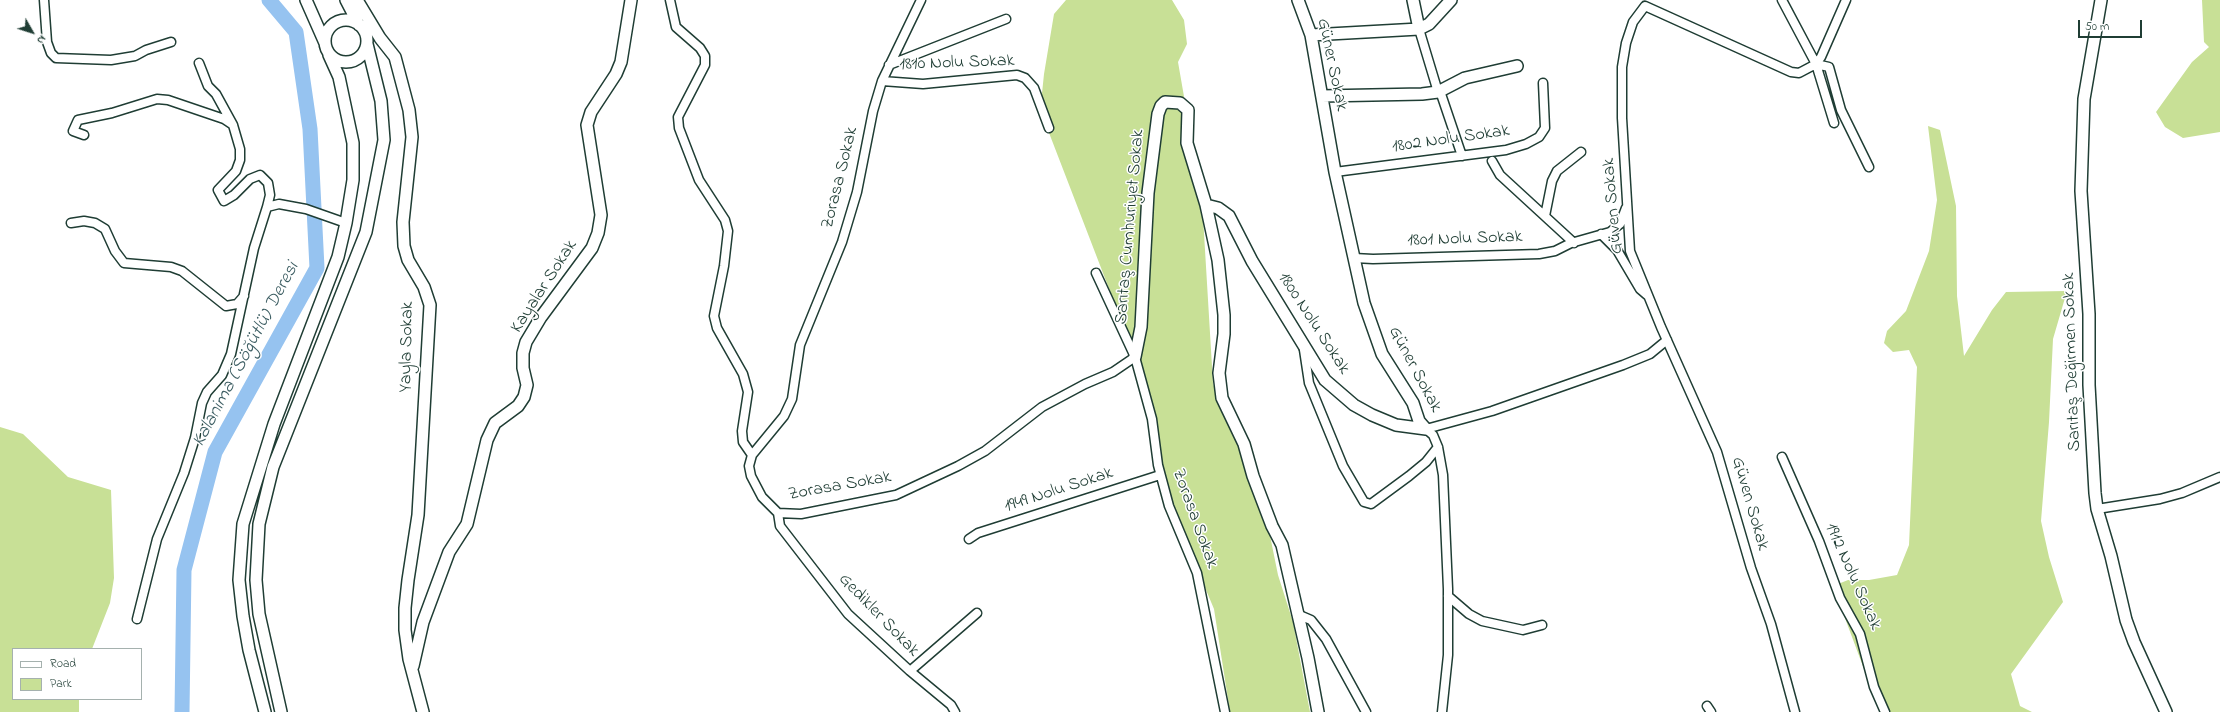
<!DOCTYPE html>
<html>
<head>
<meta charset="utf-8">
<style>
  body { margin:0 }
  #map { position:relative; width:2220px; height:712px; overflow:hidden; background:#fff; font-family:"Indie Flower",sans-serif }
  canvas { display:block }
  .legend { position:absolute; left:12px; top:648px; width:130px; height:52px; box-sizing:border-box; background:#fff; border:1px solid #a5b1ae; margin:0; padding:5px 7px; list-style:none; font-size:12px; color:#1f3d34 }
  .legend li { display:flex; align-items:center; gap:8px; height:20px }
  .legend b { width:20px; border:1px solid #a5b1ae }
  .north { position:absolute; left:12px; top:12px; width:40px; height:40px; -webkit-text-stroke:3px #fff; paint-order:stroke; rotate:129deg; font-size:11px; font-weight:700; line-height:16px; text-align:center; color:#1f3d34 }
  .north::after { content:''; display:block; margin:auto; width:14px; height:18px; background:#1f3d34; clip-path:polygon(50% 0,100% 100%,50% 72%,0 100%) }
  .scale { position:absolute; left:2078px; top:20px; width:64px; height:18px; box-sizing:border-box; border:2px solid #1f3d34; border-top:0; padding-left:5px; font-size:12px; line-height:14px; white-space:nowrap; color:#1f3d34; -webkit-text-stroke:3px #fff; paint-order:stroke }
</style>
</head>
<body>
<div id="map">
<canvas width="2220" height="712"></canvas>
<ul class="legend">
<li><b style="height:5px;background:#fff"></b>Road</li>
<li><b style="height:11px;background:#c8e096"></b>Park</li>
</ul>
<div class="north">N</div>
<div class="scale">50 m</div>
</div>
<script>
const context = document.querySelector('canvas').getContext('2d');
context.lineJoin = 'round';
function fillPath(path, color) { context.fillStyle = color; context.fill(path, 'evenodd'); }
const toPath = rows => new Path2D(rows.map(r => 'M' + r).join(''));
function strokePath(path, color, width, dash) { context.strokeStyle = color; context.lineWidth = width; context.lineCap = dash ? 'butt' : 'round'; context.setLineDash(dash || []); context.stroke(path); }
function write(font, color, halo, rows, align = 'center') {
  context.font = font + ' "Indie Flower",sans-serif'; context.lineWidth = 3; context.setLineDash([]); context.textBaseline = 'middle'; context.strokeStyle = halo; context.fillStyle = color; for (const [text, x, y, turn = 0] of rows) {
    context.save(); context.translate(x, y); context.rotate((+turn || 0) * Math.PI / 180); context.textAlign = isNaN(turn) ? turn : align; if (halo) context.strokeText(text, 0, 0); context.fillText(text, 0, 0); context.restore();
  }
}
fillPath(toPath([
  [1066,0,1172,0,1184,20,1187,44,1178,62,1202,200,1213,383,1221,411,1245,451,1262,496,1278,575,1293,622,1310,712,1230,712,1214,609,1163,487,1141,381,1113,299,1046,125,1041,103,1044,74,1054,14],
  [2202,0,2220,0,2220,132,2183,138,2165,127,2156,112,2192,62,2209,47,2204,42],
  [1928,126,1940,130,1956,206,1957,296,1964,356,1992,310,2006,292,2067,291,2053,339,2049,422,2041,521,2049,557,2063,602,2011,674,2020,706,2032,712,1880,712,1833,586,1848,580,1869,580,1897,575,1909,545,1917,367,1909,350,1893,352,1884,343,1887,331,1906,311,1929,251,1937,200],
  [0,427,23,434,68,477,111,490,114,578,110,603,92,649,13,649,13,699,79,699,79,712,0,712]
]), '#c8e096');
strokePath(toPath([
  [182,712,184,570,215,452,317,268,310,129,296,32,269,0]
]), '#96c3f0', 15);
const street = toPath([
  [44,0,47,42,51,53,56,58,111,60,135,56,146,50,171,42],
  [670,0,676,27,700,48,705,56,705,65,678,117,679,128,699,180,725,220,728,231,724,266,714,316,717,328,743,374,748,392,742,431,743,442,752,455],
  [921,0,882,81,873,111,857,192,842,242,800,345,792,399,784,416,752,455,749,466,751,476,762,497,778,513,801,514,896,495,958,466,985,451,1042,407,1085,384,1113,372,1135,357],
  [1782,0,1816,64,1834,123],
  [1419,29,1438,92],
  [199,63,208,86,216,94,233,125],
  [1816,64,1829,67,1841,110,1869,167],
  [889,65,1006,19],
  [882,81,923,84,1017,75,1025,78,1034,88,1049,128],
  [1440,91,1462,156],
  [84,135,73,131,78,120,112,113,157,99,168,100,224,119,233,125,240,149,240,160,236,171,218,190,224,201,234,195,250,179,260,175,268,183,270,195,267,207],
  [1492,161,1500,175,1574,243],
  [1335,172,1506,150,1526,144,1539,137,1545,128,1543,83],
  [1545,216,1552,181,1557,171,1581,152],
  [71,223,84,221,95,223,105,229,115,251,124,263,171,267,182,271,226,306,237,304,244,296],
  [1601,234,1617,250,1640,289,1647,295],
  [1354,258,1373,259,1539,254,1555,251,1571,243,1610,232,1620,224,1626,208],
  [1096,273,1135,357,1152,419,1158,465,1169,506,1197,573,1225,712],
  [1304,350,1309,383,1343,466,1364,502,1371,504,1409,476,1426,462,1438,447],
  [1426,429,1433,435,1438,447,1443,475,1448,589,1448,655,1442,712],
  [1426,429,1492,411,1623,365,1650,354,1667,340],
  [1782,457,1819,541,1840,598,1860,634,1874,687,1885,712],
  [2097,509,2160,499,2182,493,2220,477],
  [778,513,780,526,848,614,910,671,951,705,955,712],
  [969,539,978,533,1160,475],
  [1448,596,1469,614,1482,621,1523,630,1542,625],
  [1297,614,1311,620,1326,639,1366,712],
  [137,619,157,539,184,473,195,438,202,403,207,392,222,375,231,354,254,248,267,207,279,204,306,209,346,223],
  [910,671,977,613],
  [1707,706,1711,712],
  [1795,712,1771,624,1751,568,1717,452,1661,327,1630,251,1622,118,1622,67,1626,43,1633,22,1645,6,1791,72,1799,73,1816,64,1821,57,1846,0]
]);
const secondary = toPath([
  [306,0,325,43],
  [346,0,359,25],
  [357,0,380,38,395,57,409,110,412,137,403,222,404,246,408,260,424,287,430,305,418,515,408,580,405,608,405,630,409,659,423,712],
  [1298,0,1311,35,1335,172,1364,303,1382,354,1413,403,1419,421,1426,429],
  [2101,0,2084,99,2081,191,2089,314,2089,385,2095,493,2097,509,2111,556,2126,620,2134,642,2166,712],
  '325 41a21 21 0 1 1 42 0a21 21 0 1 1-42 0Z',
  [1419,29,1429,24,1451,0],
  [1311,35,1419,29,1413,0],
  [1322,96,1422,94,1438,92,1465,78,1517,66],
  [1206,205,1218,208,1229,216,1252,261,1325,380,1354,405,1372,415,1396,425,1426,429],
  [1135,357,1141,327,1148,193,1158,114,1161,106,1165,102,1180,103,1188,110,1187,143,1206,205,1218,260,1224,315,1224,334,1219,373,1222,398,1244,444,1253,476,1272,526,1282,545,1308,658,1318,712],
  [413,666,423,622,449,552,467,524,487,440,495,423,518,406,524,397,527,385,523,368,523,353,526,342,541,317,592,248,598,233,601,215,587,125,591,112,616,74,621,62,631,0],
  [265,712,249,650,243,616,239,580,243,524,274,424,338,257,346,223,353,180,353,143,339,77,329,55],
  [281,712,259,614,256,580,259,524,273,467,366,232,384,140,381,101,367,44]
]);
strokePath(street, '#1f3d34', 11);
strokePath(secondary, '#1f3d34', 14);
strokePath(street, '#fff', 8);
strokePath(secondary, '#fff', 11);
write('18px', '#1f3d34', '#fff', [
  ["1810 Nolu Sokak",957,64,-2],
  ["Güner Sokak",1331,65,78],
  ["1802 Nolu Sokak",1451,140,-8],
  ["Zorasa Sokak",841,178,-76],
  ["Güven Sokak",1614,206,-95],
  ["Sarıtaş Cumhuriyet Sokak",1131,227,-85],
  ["1801 Nolu Sokak",1465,240,-2],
  ["Kayalar Sokak",545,287,-57],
  ["1800 Nolu Sokak",1313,324,57],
  ["Yayla Sokak",408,347,-89],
  ["Sarıtaş Değirmen Sokak",2073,362,-92],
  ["Güner Sokak",1414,370,62],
  ["Zorasa Sokak",840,487,-10],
  ["1949 Nolu Sokak",1059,491,-18],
  ["Güven Sokak",1749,504,74],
  ["Zorasa Sokak",1194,519,70],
  ["1912 Nolu Sokak",1852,577,66],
  ["Gedikler Sokak",878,616,46]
]);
write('italic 19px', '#3d5e63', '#fff', [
  ["Kalanima (Söğütlü) Deresi",247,355,-62]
]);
</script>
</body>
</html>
